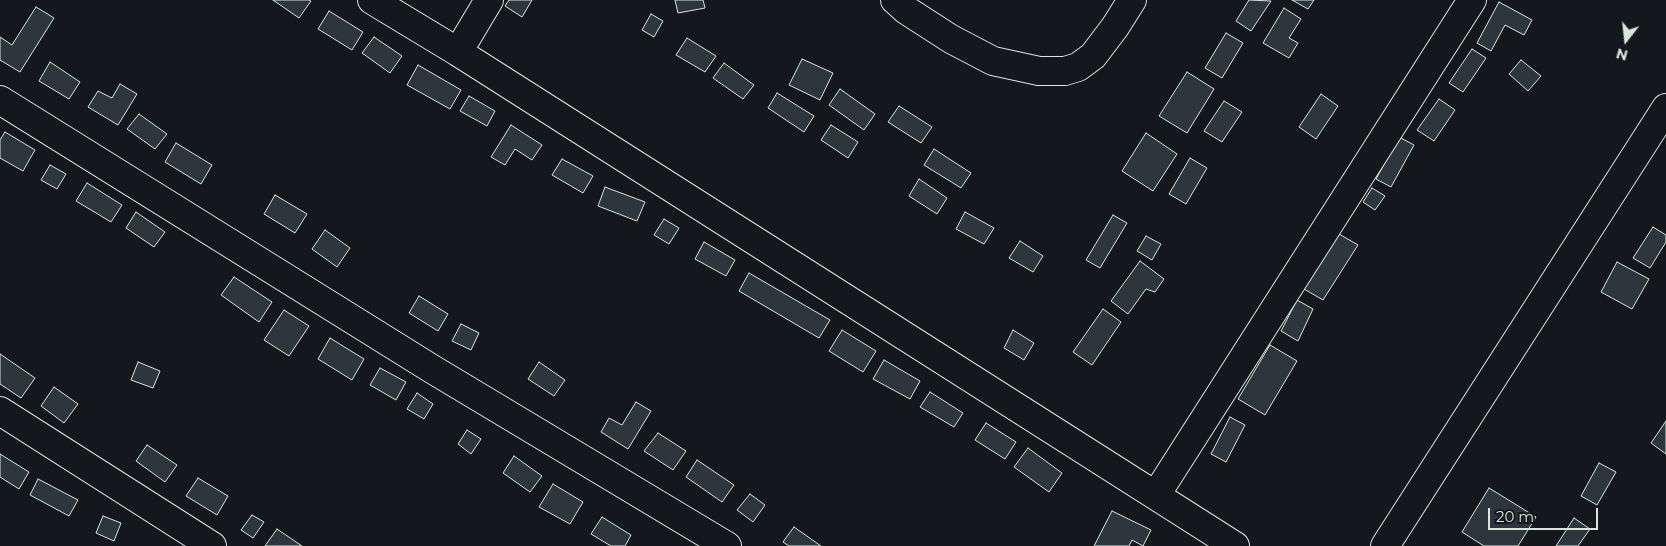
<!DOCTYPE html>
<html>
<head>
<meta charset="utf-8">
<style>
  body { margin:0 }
  #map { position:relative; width:1666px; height:546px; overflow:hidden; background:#14181c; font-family:Montserrat,sans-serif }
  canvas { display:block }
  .north { position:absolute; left:1601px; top:15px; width:50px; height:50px; -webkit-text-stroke:4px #14181c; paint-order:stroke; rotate:196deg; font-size:14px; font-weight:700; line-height:20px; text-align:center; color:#d8e6dc }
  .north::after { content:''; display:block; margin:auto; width:18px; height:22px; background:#d8e6dc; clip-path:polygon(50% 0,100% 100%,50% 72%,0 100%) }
  .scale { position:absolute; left:1488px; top:508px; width:110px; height:22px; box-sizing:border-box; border:2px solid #d8e6dc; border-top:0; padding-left:6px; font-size:15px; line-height:18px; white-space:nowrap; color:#d8e6dc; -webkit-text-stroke:4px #14181c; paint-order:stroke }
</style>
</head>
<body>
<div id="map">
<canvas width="1666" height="546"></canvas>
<div class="north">N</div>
<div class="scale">20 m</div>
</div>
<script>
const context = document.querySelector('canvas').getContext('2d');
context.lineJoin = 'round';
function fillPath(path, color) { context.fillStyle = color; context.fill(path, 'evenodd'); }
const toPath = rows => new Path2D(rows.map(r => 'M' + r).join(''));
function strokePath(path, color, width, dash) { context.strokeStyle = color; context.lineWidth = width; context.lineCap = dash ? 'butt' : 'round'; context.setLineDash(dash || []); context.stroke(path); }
const building = toPath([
  [273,0,309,0,311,1,299,18,273,0],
  [509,0,532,0,522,17,505,6,509,0],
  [675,0,703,0,705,8,678,13,675,0],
  [1249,0,1271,1,1251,31,1236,21,1249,0],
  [1292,0,1314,0,1308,9,1292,0],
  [1499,2,1532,20,1524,35,1505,25,1491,51,1477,43,1499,2],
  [36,7,54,18,20,72,0,60,0,37,12,45,36,7],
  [1284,8,1301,19,1289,38,1298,43,1289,58,1263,43,1284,8],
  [329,11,363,32,352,50,318,29,329,11],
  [651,14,663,21,654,37,642,30,651,14],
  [1226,33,1243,43,1222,78,1205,68,1226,33],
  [374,37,402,56,390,73,362,53,374,37],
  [687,38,716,56,705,72,676,55,687,38],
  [1472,49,1486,58,1463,92,1449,83,1472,49],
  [802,59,833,73,820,100,789,85,802,59],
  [1521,60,1541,76,1528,91,1509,74,1521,60],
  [50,62,80,82,69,99,39,81,50,62],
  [724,63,754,85,743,99,713,78,724,63],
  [418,65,461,90,450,109,407,85,418,65],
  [1187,72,1214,89,1187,133,1159,116,1187,72],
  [120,84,137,94,118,125,88,107,98,91,112,98,120,84],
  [840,89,875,114,864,130,829,105,840,89],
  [777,93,814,116,804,132,768,108,777,93],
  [1321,94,1338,106,1316,139,1299,127,1321,94],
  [469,96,495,111,487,126,460,111,469,96],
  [1439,99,1455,110,1434,141,1417,130,1439,99],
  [1224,101,1242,112,1222,142,1204,131,1224,101],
  [899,106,932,127,921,143,888,122,899,106],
  [139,114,167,134,155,149,127,129,139,114],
  [511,125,542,145,532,160,515,149,505,165,491,157,511,125],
  [831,125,858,142,848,158,821,140,831,125],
  [5,132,35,150,23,171,0,158,0,140,5,132],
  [1146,133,1177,154,1153,191,1122,171,1146,133],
  [1399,137,1414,145,1391,187,1376,179,1399,137],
  [176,143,212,165,201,184,165,162,176,143],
  [934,149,971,173,961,188,924,165,934,149],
  [1190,158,1207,168,1186,204,1169,194,1190,158],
  [562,159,593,176,583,193,552,175,562,159],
  [50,165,66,174,57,189,41,180,50,165],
  [919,179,947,198,937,214,909,196,919,179],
  [87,183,122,205,111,222,76,201,87,183],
  [605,187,645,202,637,221,598,206,605,187],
  [1372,188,1385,196,1375,210,1363,202,1372,188],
  [275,195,307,214,295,233,264,214,275,195],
  [136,212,165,232,154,247,126,228,136,212],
  [965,212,994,228,984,244,956,229,965,212],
  [1113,215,1127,223,1100,268,1086,260,1113,215],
  [664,219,679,228,669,244,654,235,664,219],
  [1653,227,1666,235,1666,242,1650,268,1633,258,1653,227],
  [325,230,350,248,337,267,312,249,325,230],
  [1339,234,1358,245,1323,300,1304,289,1339,234],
  [1146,236,1161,244,1152,260,1137,251,1146,236],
  [1020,241,1043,256,1033,272,1009,258,1020,241],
  [704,242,735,260,726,276,695,259,704,242],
  [1140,261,1164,279,1155,292,1146,289,1128,314,1111,301,1140,261],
  [1617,262,1649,279,1632,309,1601,292,1617,262],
  [749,273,830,320,819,338,739,291,749,273],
  [234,277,272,302,259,322,221,295,234,277],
  [419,296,448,314,438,331,409,313,419,296],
  [1297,300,1313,309,1298,341,1281,331,1297,300],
  [1103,309,1121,322,1092,365,1073,352,1103,309],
  [284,310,309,326,289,356,264,340,284,310],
  [461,324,479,333,471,350,452,341,461,324],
  [842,330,876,351,863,372,829,351,842,330],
  [1013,330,1034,343,1024,360,1004,348,1013,330],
  [330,338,364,359,352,380,318,359,330,338],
  [1270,345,1297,361,1265,415,1238,399,1270,345],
  [0,354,35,378,21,398,0,384,0,354],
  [884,360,920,381,910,399,873,379,884,360],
  [138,362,160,371,153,388,131,380,138,362],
  [539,362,565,380,554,396,528,379,539,362],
  [380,368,406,382,396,400,370,385,380,368],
  [54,387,78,404,64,423,41,406,54,387],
  [930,392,963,413,954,427,920,407,930,392],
  [417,393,433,404,424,419,407,409,417,393],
  [636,402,651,411,628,449,601,432,609,418,622,425,636,402],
  [1230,417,1245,425,1226,462,1211,454,1230,417],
  [1666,421,1666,454,1651,443,1666,421],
  [986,423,1016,442,1005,459,975,440,986,423],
  [467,430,481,439,471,454,458,444,467,430],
  [658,433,686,451,673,470,644,451,658,433],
  [147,445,177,465,165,482,136,461,147,445],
  [1028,448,1062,473,1049,492,1014,467,1028,448],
  [0,454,29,472,19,489,0,477,0,454],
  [514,456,542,476,530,492,503,473,514,456],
  [697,460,734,485,722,502,686,477,697,460],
  [1599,463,1616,472,1597,505,1581,496,1599,463],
  [198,478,228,496,217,515,186,496,198,478],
  [38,479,78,500,69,516,30,495,38,479],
  [553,484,583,502,570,524,539,507,553,484],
  [1489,488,1536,517,1518,546,1484,546,1462,532,1489,488],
  [750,494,765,505,753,522,737,510,750,494],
  [1112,511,1151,530,1143,546,1132,540,1129,546,1094,546,1112,511],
  [252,515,264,522,253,538,241,530,252,515],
  [103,516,121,523,114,541,96,533,103,516],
  [602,517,631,535,625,546,611,546,591,534,602,517],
  [1574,518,1590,529,1578,546,1556,546,1574,518],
  [794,527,821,546,789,546,783,542,794,527],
  [277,529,302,546,265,546,277,529]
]);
fillPath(building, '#2c363c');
strokePath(building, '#d8e6dc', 1);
const minor = toPath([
  [372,0,458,52,1235,546],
  [895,0,906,10,951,39,993,61,1039,71,1065,71,1078,67,1093,56,1115,27,1132,0],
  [458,52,489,0],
  [0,100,432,369,727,546],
  [0,411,212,546],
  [1156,495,1472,0],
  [1385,546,1666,108]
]);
strokePath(minor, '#d8e6dc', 30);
strokePath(minor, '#14181c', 28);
</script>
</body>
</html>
